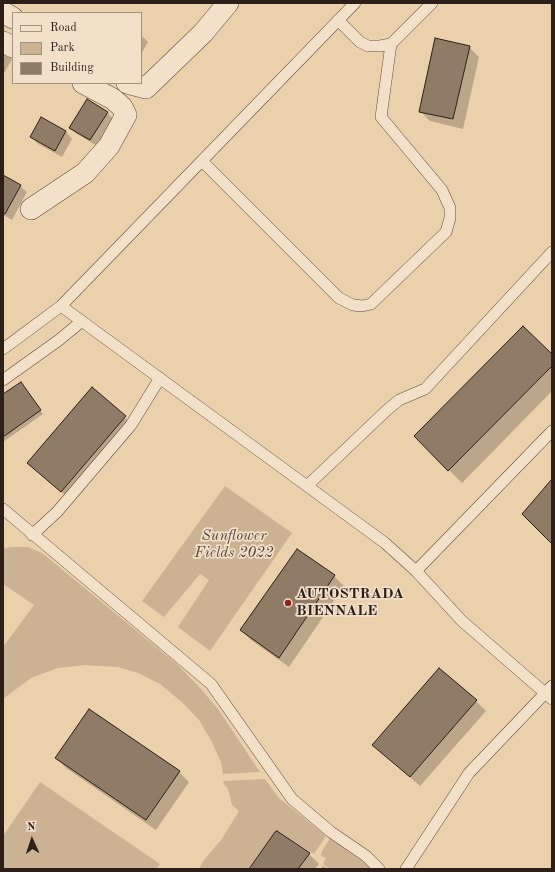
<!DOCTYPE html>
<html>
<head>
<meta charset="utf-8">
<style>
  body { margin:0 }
  #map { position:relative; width:555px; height:872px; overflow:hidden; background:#ebd0ac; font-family:"Old Standard TT",serif }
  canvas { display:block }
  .frame { position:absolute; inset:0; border:4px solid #2c1f1a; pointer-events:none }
  .legend { position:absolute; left:12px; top:12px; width:130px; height:72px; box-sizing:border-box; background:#f2e0c9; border:1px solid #a39383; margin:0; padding:5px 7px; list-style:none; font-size:12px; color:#2c1f1a }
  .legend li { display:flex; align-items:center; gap:8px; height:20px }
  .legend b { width:20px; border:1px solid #a39383 }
  .north { position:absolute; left:12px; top:820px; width:40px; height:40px; -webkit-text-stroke:3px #f2e0c9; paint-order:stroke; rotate:357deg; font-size:11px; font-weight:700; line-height:16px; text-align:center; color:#2c1f1a }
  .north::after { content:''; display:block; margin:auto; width:14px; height:18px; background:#2c1f1a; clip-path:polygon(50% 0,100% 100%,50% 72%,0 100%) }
</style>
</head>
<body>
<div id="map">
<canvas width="555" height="872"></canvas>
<div class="frame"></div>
<ul class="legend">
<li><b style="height:5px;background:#f2e0c9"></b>Road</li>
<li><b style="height:11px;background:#cbb293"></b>Park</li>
<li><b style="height:11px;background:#8f7b66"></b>Building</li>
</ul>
<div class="north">N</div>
</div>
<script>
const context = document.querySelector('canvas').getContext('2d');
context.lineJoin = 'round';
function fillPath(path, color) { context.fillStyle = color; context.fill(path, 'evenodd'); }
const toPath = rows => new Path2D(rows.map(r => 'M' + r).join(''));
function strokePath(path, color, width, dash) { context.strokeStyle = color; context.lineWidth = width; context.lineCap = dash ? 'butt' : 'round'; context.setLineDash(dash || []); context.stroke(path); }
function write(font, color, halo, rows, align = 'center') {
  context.font = font + ' "Old Standard TT",serif'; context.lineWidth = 3.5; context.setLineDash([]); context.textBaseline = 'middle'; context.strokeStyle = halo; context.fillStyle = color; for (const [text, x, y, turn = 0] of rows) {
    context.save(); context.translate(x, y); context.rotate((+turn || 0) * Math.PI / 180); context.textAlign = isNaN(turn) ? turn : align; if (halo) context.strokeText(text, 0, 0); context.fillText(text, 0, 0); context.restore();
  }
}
fillPath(toPath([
  [225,486,292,533,210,651,178,627,209,580,200,574,164,617,142,601],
  [11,547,28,547,42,553,178,665,201,689,218,709,260,772,223,774,221,762,212,742,199,720,184,704,160,684,138,673,118,667,85,665,58,668,31,678,3,699,3,647,34,605,3,584,3,549],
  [265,779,279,798,326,836,314,854,277,831,275,832,249,869,199,869,204,860,221,840,239,811,232,805,228,789,224,784,223,781],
  [40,782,160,864,156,869,3,869,3,836],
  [330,838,366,864,371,869,330,869,323,864,326,858,321,856,321,853]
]), '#cbb293');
fillPath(toPath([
  [141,35,148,42,141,54],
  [469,47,479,57,463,129,430,121,420,111],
  [3,51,12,59,3,75],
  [107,113,114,119,97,146,77,134,70,127],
  [42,119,66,132,72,139,62,157,38,144,31,137],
  [3,176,20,186,27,192,12,220,3,215],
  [552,356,552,391,462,483,415,436],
  [21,383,43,414,3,442,3,395],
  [92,389,135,427,72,501,29,463],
  [334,576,344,586,289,667,251,640,241,630],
  [476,701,486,711,420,786,384,754],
  [56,758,179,772,189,782,156,830,66,768],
  [309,854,319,864,315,869,250,869],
  [323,866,328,869,321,869]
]), '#0003');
const building = toPath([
  [435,38,470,46,453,119,419,112,435,38],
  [87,99,108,112,90,140,69,128,87,99],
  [41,117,66,131,55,151,30,137,41,117],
  [3,175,21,185,5,214,3,213,3,175],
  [523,326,552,354,552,366,448,471,414,436,523,326],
  [21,382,41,410,3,437,3,394,21,382],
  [92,387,126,416,61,492,27,463,92,387],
  [552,479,552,544,522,514,552,479],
  [297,549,335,575,279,658,240,630,297,549],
  [439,668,477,700,410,777,372,745,439,668],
  [89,709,180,771,146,820,55,758,89,709],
  [277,831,310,853,298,869,249,869,275,832,277,831]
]);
fillPath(building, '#8f7b66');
strokePath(building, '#2c1f1a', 1);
const lane = toPath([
  [338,20,360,42,368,46,380,46,391,44,432,3],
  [202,161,339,298,353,305,362,306,371,304,446,232,450,218,450,208,442,190,381,117,391,44],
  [61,306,385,543,416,571,462,621,552,699],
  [3,349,61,306,355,3],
  [3,380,59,340,82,321],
  [307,486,387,410,399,400,425,389,552,252],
  [3,509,211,684,292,799,331,832,366,856,379,869],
  [32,535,57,512,131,425,160,378],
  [416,571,552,431],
  [406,869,469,773,552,686]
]);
const street = toPath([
  [3,12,13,18],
  [3,42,13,47],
  [127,83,146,88,203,33,228,3],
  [31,209,85,173,109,146,126,115,122,107,113,99,83,83]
]);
strokePath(lane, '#5c4b3e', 12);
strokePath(street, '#5c4b3e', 22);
strokePath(lane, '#f2e0c9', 11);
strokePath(street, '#f2e0c9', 21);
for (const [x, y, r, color] of [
  [288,603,4,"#8f2418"]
]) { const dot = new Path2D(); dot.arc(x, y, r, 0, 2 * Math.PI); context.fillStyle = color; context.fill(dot); strokePath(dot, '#f2e0c9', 1.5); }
write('italic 15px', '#544438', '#f2e0c9', [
  ["Sunflower",234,536],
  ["Fields 2022",234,553]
]);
write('bold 15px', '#2c1f1a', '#f2e0c9', [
  ["AUTOSTRADA",296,594],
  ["BIENNALE",296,611]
], 'left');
</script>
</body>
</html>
